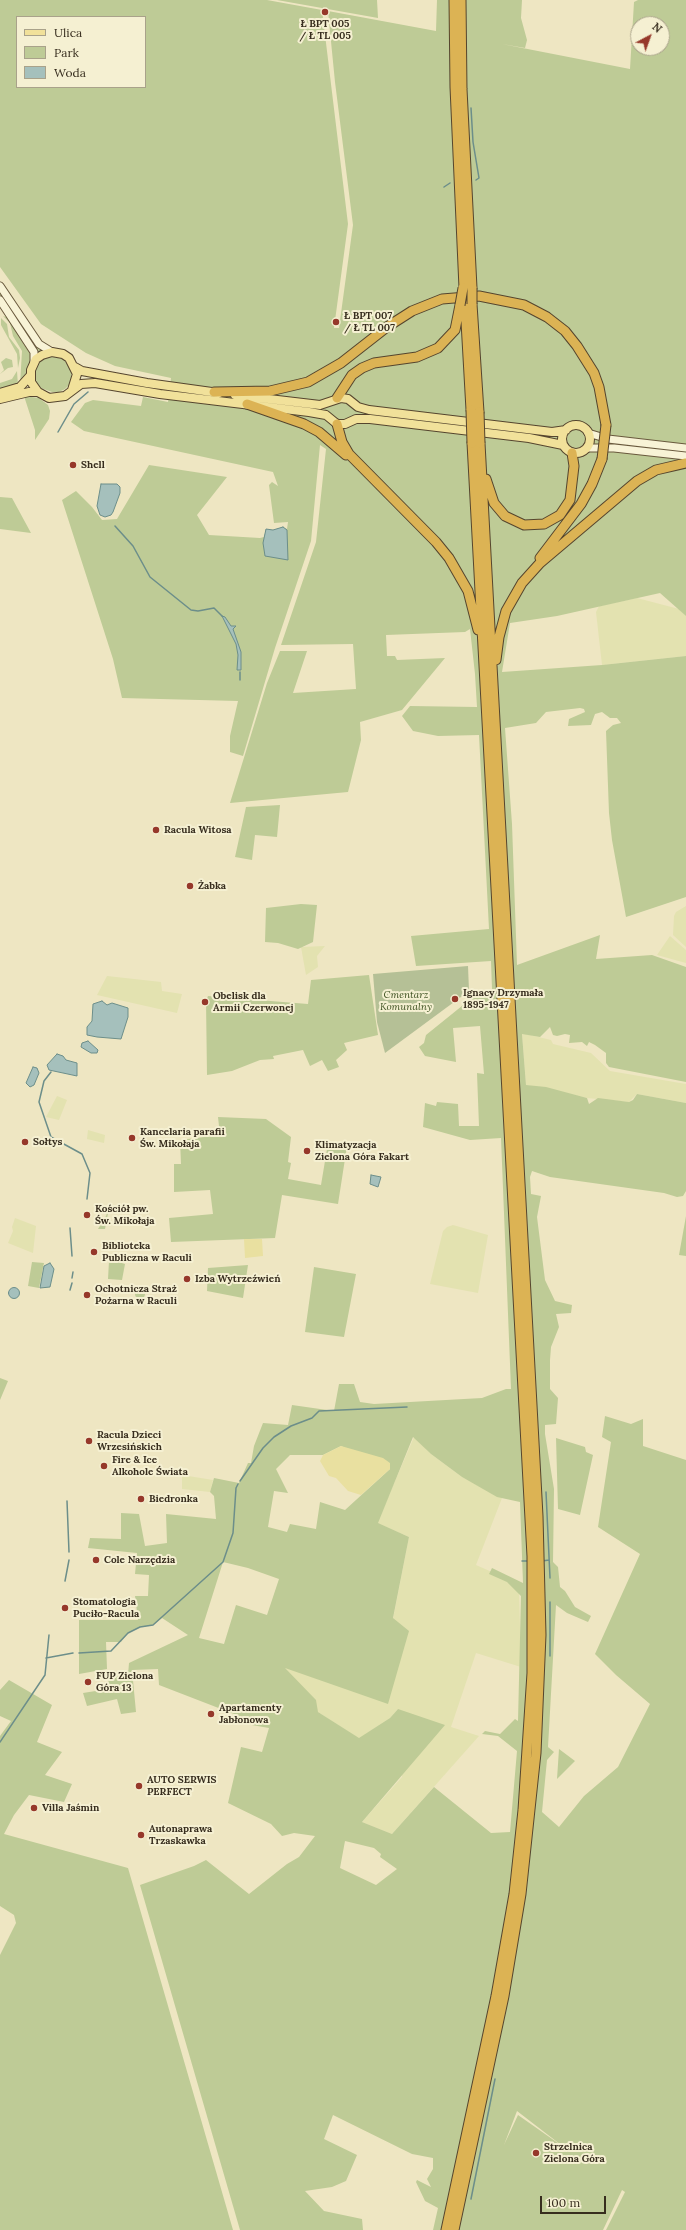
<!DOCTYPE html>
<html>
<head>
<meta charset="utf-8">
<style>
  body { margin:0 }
  #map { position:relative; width:686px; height:2230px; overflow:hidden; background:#eee6c2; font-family:Lora,serif }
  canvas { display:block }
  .legend { position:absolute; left:16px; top:16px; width:130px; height:72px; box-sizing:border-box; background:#f5f0d2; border:1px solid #a9a28a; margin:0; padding:5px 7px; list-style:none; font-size:12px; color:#372d1e }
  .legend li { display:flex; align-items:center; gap:8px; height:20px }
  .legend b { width:20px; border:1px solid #a9a28a }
  .north { position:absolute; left:630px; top:16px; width:40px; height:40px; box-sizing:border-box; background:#f5f0d2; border:1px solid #a9a28a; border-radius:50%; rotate:41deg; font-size:11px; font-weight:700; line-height:16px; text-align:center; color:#372d1e }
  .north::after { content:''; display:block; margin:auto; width:14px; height:18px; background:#96382a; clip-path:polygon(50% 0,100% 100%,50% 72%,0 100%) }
  .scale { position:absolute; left:540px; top:2196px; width:66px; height:18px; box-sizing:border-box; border:2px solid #372d1e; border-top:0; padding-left:5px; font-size:12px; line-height:14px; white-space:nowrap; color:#372d1e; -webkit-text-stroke:3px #f5f0d2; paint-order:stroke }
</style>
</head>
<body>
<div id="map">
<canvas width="686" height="2230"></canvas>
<ul class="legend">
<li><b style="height:5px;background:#f1e19a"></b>Ulica</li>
<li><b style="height:11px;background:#becb96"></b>Park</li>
<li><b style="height:11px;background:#a5c0bc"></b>Woda</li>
</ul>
<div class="north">N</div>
<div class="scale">100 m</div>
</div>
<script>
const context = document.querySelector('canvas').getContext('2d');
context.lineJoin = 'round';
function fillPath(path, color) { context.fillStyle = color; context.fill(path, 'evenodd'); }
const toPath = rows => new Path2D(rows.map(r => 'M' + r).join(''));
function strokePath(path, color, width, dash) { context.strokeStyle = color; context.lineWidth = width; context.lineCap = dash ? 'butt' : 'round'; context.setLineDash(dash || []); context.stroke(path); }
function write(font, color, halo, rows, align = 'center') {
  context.font = font + ' Lora,serif'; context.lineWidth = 4; context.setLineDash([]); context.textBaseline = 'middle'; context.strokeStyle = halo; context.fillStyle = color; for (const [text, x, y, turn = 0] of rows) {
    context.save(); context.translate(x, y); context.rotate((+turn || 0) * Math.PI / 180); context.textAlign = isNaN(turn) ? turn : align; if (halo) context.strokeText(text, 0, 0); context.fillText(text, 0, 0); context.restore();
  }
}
fillPath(toPath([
  [637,598,679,609,686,616,686,656,602,665,596,612,599,606],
  [686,906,686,947,673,935,674,916,676,912],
  [670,936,686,950,686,963,657,955],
  [325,946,317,956,318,967,306,975,301,947],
  [107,976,161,982,162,991,182,994,177,1013,97,995],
  [522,1033,551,1040,553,1044,591,1053,610,1071,686,1084,686,1103,637,1094,629,1102,587,1098,526,1085],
  [57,1096,67,1100,59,1120,46,1117],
  [88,1130,105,1135,104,1143,87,1139],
  [15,1218,36,1226,33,1253,8,1243,13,1231,12,1227],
  [453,1225,488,1235,478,1293,430,1284,443,1231,447,1227],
  [414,1437,431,1454,462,1477,502,1498,476,1565,501,1576,519,1588,521,1667,476,1653,451,1727,479,1736,392,1834,362,1822,402,1777,398,1709,390,1718,359,1739,318,1712,284,1667,393,1619,409,1537,377,1523],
  [182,1475,213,1480,210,1492,182,1489]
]), '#e3e2b0');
fillPath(toPath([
  [0,0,267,0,322,10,348,224,334,328,339,328,353,225,335,82,328,11,436,31,437,0,522,0,521,18,527,40,525,48,502,44,630,69,634,2,638,0,686,0,686,616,660,593,557,616,510,623,502,672,602,665,686,656,686,897,626,917,612,840,609,813,606,731,613,725,621,723,617,718,610,718,602,712,595,714,591,725,568,726,569,719,585,712,584,709,580,708,546,712,536,723,505,728,512,824,517,965,600,935,596,959,652,955,686,967,686,1082,609,1067,606,1063,606,1053,595,1045,589,1042,587,1046,582,1042,569,1043,570,1035,565,1034,557,1036,553,1035,550,1027,540,1037,522,1034,526,1085,546,1087,587,1098,589,1104,598,1098,629,1102,633,1100,637,1094,686,1103,686,1191,683,1196,677,1197,664,1193,550,1177,532,1171,530,1177,531,1194,541,1196,537,1217,545,1280,555,1301,572,1305,571,1313,556,1314,559,1327,551,1347,550,1360,550,1389,558,1398,556,1424,545,1425,545,1434,554,1489,553,1562,558,1567,560,1587,565,1591,575,1607,591,1616,588,1622,567,1613,556,1605,548,1747,554,1752,547,1760,542,1812,559,1827,584,1796,618,1767,650,1704,616,1675,595,1654,640,1554,598,1527,611,1442,602,1437,605,1416,631,1424,643,1419,643,1446,686,1460,686,2230,606,2230,625,2192,622,2190,603,2230,433,2230,438,2208,425,2201,416,2182,417,2180,431,2187,427,2179,433,2169,433,2158,412,2154,333,2115,324,2139,357,2155,346,2181,332,2187,305,2191,324,2211,362,2219,363,2230,240,2230,140,1885,194,1866,206,1860,249,1894,287,1864,299,1857,315,1836,294,1833,282,1836,271,1824,228,1803,241,1747,262,1752,269,1728,246,1724,247,1719,159,1685,158,1669,132,1670,136,1712,121,1714,117,1699,87,1706,83,1693,108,1689,109,1676,128,1675,129,1663,188,1635,162,1618,153,1625,140,1627,128,1633,121,1642,106,1642,107,1669,79,1674,79,1620,138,1620,135,1596,148,1596,149,1575,135,1574,137,1553,88,1548,90,1538,121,1539,121,1513,139,1514,145,1546,167,1543,166,1514,216,1519,214,1496,210,1492,214,1478,239,1483,248,1463,251,1463,254,1446,263,1423,288,1425,292,1405,334,1411,339,1384,354,1384,360,1402,374,1404,482,1398,506,1389,511,1389,501,1138,470,1140,423,1127,425,1103,436,1106,437,1102,458,1104,459,1126,479,1126,477,1073,484,1074,480,1026,453,1028,456,1062,425,1056,419,1047,424,1043,426,1035,478,993,492,989,491,961,416,966,411,936,489,929,479,735,438,736,413,731,402,716,410,706,477,707,475,674,470,629,465,632,386,635,387,656,395,656,397,660,445,658,402,710,360,722,361,740,348,792,230,803,267,683,280,651,307,651,293,693,356,689,353,644,281,645,316,542,326,449,320,445,311,541,275,648,243,756,230,752,230,736,238,701,122,698,113,659,62,500,76,491,92,507,102,520,117,519,149,465,227,477,197,515,209,535,260,538,264,537,266,529,273,530,283,527,287,529,288,522,274,523,269,485,272,482,278,486,273,472,84,431,71,422,85,403,93,400,141,406,143,397,168,402,171,378,115,366,86,353,41,324,0,267],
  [17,17,145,17,145,87,17,87],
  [638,24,662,24,662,48,638,48],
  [413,1437,431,1454,462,1477,497,1497,520,1502,523,1583,492,1568,489,1574,507,1582,521,1596,518,1721,515,1719,500,1734,485,1731,482,1734,498,1736,517,1751,510,1832,491,1833,434,1787,392,1834,362,1822,445,1725,398,1709,390,1718,359,1738,318,1712,316,1700,285,1668,388,1704,409,1631,393,1618,409,1537,378,1523],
  [341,1446,390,1469,345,1510,320,1502,316,1529,290,1524,287,1532,268,1527,274,1491,288,1493,276,1469,290,1455,323,1455],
  [223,1562,248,1568,279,1579,267,1615,236,1605,224,1644,199,1638],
  [345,1841,374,1848,381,1854,380,1857,397,1869,376,1885,340,1868],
  [517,2111,565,2148,518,2115,504,2145],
  [277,0,377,0,378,18],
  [0,290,42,352,39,354,0,295],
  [3,316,9,318,30,353,31,361,27,375,20,385,22,351,13,336,10,323],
  [1,318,7,324,9,337,19,350,20,358,18,368,17,354,1,325],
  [50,355,62,358,68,363,72,371,71,383,65,389,59,392,52,392,38,387,35,379,35,371,39,359],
  [6,358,12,360,13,367,8,368,0,374,4,370,1,362],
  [17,371,18,386,0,391,0,383,12,379],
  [24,396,39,398,48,405,50,411,49,419,35,440,35,430],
  [0,497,12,498,31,533,0,529],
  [280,805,277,837,255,835,252,860,235,857,246,807],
  [301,904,317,905,313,942,298,949,278,943,265,942,266,908],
  [369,975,378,1035,344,1043,347,1050,336,1060,339,1067,328,1071,322,1060,310,1066,303,1050,273,1056,274,1059,260,1060,232,1071,207,1075,206,1001,208,996,308,1004,311,980],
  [218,1117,266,1119,291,1137,288,1162,291,1163,288,1179,321,1185,328,1143,347,1146,338,1204,282,1195,275,1238,171,1242,169,1218,213,1214,210,1190,174,1192,174,1164,181,1164,180,1140,220,1135],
  [109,1208,105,1229,98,1229,106,1216],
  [686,1216,686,1256,679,1255],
  [112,1260,125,1264,122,1280,108,1279,109,1261],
  [32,1262,44,1263,39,1288,28,1286],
  [248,1265,243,1298,207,1291,208,1268],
  [314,1267,356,1274,344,1337,305,1332],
  '135 1294a5 5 0 1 1 10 0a5 5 0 1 1-10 0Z',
  [0,1378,8,1381,0,1400],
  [556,1438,585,1447,586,1452,593,1455,580,1515,558,1509],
  [9,1680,52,1705,37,1742,62,1752,45,1775,72,1784,64,1802,29,1795,14,1815,4,1834,128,1868,233,2230,0,2230,0,1955,16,1923,14,1915,0,1906,0,1736,11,1721,0,1716,0,1690],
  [559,1749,575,1761,557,1779]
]), '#becb96');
fillPath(toPath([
  [244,1239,262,1239,263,1256,245,1258],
  [341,1446,383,1458,390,1463,390,1469,361,1495,348,1491,336,1478,329,1476,320,1461,323,1455]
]), '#e9e0a0');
fillPath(toPath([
  [468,966,469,991,385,1053,377,1022,373,974]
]), '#b5c096');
const water = toPath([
  [101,484,117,484,120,487,120,493,113,512,111,515,105,517,100,515,97,506,101,484],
  [283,527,287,530,288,560,265,556,263,543,266,529,273,530,283,527],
  [222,616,225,617,231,626,236,626,233,629,241,652,241,670,237,670,238,655,236,644,222,616],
  [102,1001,107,1005,112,1003,128,1008,128,1017,121,1039,97,1037,87,1035,87,1027,92,1021,93,1004,102,1001],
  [88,1041,98,1050,97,1053,91,1053,81,1047,82,1043,88,1041],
  [57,1054,63,1056,66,1060,77,1063,77,1076,49,1070,47,1065,57,1054],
  [33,1067,37,1068,39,1073,34,1085,30,1087,26,1083,33,1067],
  [371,1175,381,1177,378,1187,370,1184,371,1175],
  [50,1263,54,1269,50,1287,40,1288,44,1266,50,1263],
  '8.5 1293a5.5 5.5 0 1 1 11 0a5.5 5.5 0 1 1-11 0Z'
]);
fillPath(water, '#a5c0bc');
strokePath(water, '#6c8e8a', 1);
strokePath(toPath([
  [471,108,473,142,479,178,476,180],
  [444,187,450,183],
  [58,432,74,404,88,392],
  [115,526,133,546,150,577,191,610,198,611,214,608,222,616],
  [240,672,240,680],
  [51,1072,44,1081,39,1102,51,1137,82,1154,90,1173,87,1199],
  [70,1228,72,1256],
  [72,1278,73,1272],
  [70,1290,72,1283],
  [240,1481,263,1448,274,1437,291,1426,312,1418,319,1411,407,1407],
  [546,1492,550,1578],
  [67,1501,69,1552],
  [522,1561,528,1561],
  [542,1561,549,1560],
  [65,1581,69,1560],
  [79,1653,111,1651,128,1633,140,1627,153,1625,223,1562,233,1533,236,1488,238,1484],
  [550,1656,550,1602],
  [46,1658,73,1653],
  [0,1742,45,1675,49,1635],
  [471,2199,495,2079]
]), '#6c8e8a', 1.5);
const secondary = toPath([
  [0,286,39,344,52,352],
  [0,300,34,352,34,362],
  [588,433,608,439,686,448],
  [587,448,614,448,686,456]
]);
const primary = toPath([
  [75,367,82,371,147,383,219,393],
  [72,390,77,374,69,358,63,354,52,352,42,355,36,359,31,370,31,382,38,392,49,398,65,396,81,384,95,383,160,394,309,412,326,415,337,424,345,424,356,419,370,419,529,438,563,445],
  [0,393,20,387,30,376],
  [235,395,320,405,341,398,348,399,358,407,369,410,552,432,566,430],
  [0,399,29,392,38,392],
  '562 439a14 14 0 1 1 28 0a14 14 0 1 1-28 0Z'
]);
const highway = toPath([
  [454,0,455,87,464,288],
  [461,0,462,89,472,288],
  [465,304,471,410],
  [472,304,479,412],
  [214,392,270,391,308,382,341,363,387,327,412,311,442,299,479,296,524,305,547,317,565,331,577,346,594,373,599,387,606,425],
  [337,398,352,375,362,368,374,363,417,357,438,348,455,330,460,305],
  [247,404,304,424,319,432,346,455],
  [337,424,342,442,349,454,436,542,449,558,468,591,478,630],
  [486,479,494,503,505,516,524,525,544,524,560,515,570,500,574,466,572,453],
  [540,558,581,504,592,484,602,459],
  [496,660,499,637,506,611,522,583,540,563,637,481,656,470,686,463],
  [446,2230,496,1996,514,1894,523,1810,532,1673,532,1556,472,443],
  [454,2230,504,1996,521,1894,536,1753,541,1635,538,1516,480,443]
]);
strokePath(secondary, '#69593d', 9);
strokePath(primary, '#55452e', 10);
strokePath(highway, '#55452e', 11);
strokePath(secondary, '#f8f3d6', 7);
strokePath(primary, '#f1e19a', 8);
strokePath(highway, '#dcb354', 9);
const highwayBridge = toPath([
  [472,288,472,304],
  [460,305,463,288],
  [471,410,472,443],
  [479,412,480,443],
  [602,459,606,425]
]);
strokePath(highwayBridge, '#55452e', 11, []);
strokePath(highwayBridge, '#dcb354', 9);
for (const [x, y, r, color] of [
  [325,12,4,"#96382a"],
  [336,322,4,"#96382a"],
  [73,465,4,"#96382a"],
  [156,830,4,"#96382a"],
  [190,886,4,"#96382a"],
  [455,999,4,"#96382a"],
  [205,1002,4,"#96382a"],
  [132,1138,4,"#96382a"],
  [25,1142,4,"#96382a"],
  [307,1151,4,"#96382a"],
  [87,1215,4,"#96382a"],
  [94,1252,4,"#96382a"],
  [187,1279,4,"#96382a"],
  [87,1295,4,"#96382a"],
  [89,1441,4,"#96382a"],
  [104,1466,4,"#96382a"],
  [141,1499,4,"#96382a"],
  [96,1560,4,"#96382a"],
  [65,1608,4,"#96382a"],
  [88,1682,4,"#96382a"],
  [211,1714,4,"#96382a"],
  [139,1786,4,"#96382a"],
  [34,1808,4,"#96382a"],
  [141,1835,4,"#96382a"],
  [536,2153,4,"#96382a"]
]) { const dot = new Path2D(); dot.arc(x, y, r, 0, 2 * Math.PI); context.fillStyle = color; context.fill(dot); strokePath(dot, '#f5f0d2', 1.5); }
write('bold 10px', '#372d1e', '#f5f0d2', [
  ["Ł BPT 005",325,24,"center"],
  ["/ Ł TL 005",325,36,"center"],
  ["Ł BPT 007",344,316],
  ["/ Ł TL 007",344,328],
  ["Shell",81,465],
  ["Racula Witosa",164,830],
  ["Żabka",198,886],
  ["Ignacy Drzymała",463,993],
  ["1895-1947",463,1005],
  ["Obelisk dla",213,996],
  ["Armii Czerwonej",213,1008],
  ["Kancelaria parafii",140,1132],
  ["Św. Mikołaja",140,1144],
  ["Sołtys",33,1142],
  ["Klimatyzacja",315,1145],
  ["Zielona Góra Fakart",315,1157],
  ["Kościół pw.",95,1209],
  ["Św. Mikołaja",95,1221],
  ["Biblioteka",102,1246],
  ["Publiczna w Raculi",102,1258],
  ["Izba Wytrzeźwień",195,1279],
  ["Ochotnicza Straż",95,1289],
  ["Pożarna w Raculi",95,1301],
  ["Racula Dzieci",97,1435],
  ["Wrzesińskich",97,1447],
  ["Fire & Ice",112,1460],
  ["Alkohole Świata",112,1472],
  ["Biedronka",149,1499],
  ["Cole Narzędzia",104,1560],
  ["Stomatologia",73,1602],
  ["Puciło-Racula",73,1614],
  ["FUP Zielona",96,1676],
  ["Góra 13",96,1688],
  ["Apartamenty",219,1708],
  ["Jabłonowa",219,1720],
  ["AUTO SERWIS",147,1780],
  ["PERFECT",147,1792],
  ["Villa Jaśmin",42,1808],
  ["Autonaprawa",149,1829],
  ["Trzaskawka",149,1841],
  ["Strzelnica",544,2147],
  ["Zielona Góra",544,2159]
], 'left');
write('italic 10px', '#415424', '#f5f0d2', [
  ["Cmentarz",406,995],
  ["Komunalny",406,1007]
]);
</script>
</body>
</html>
